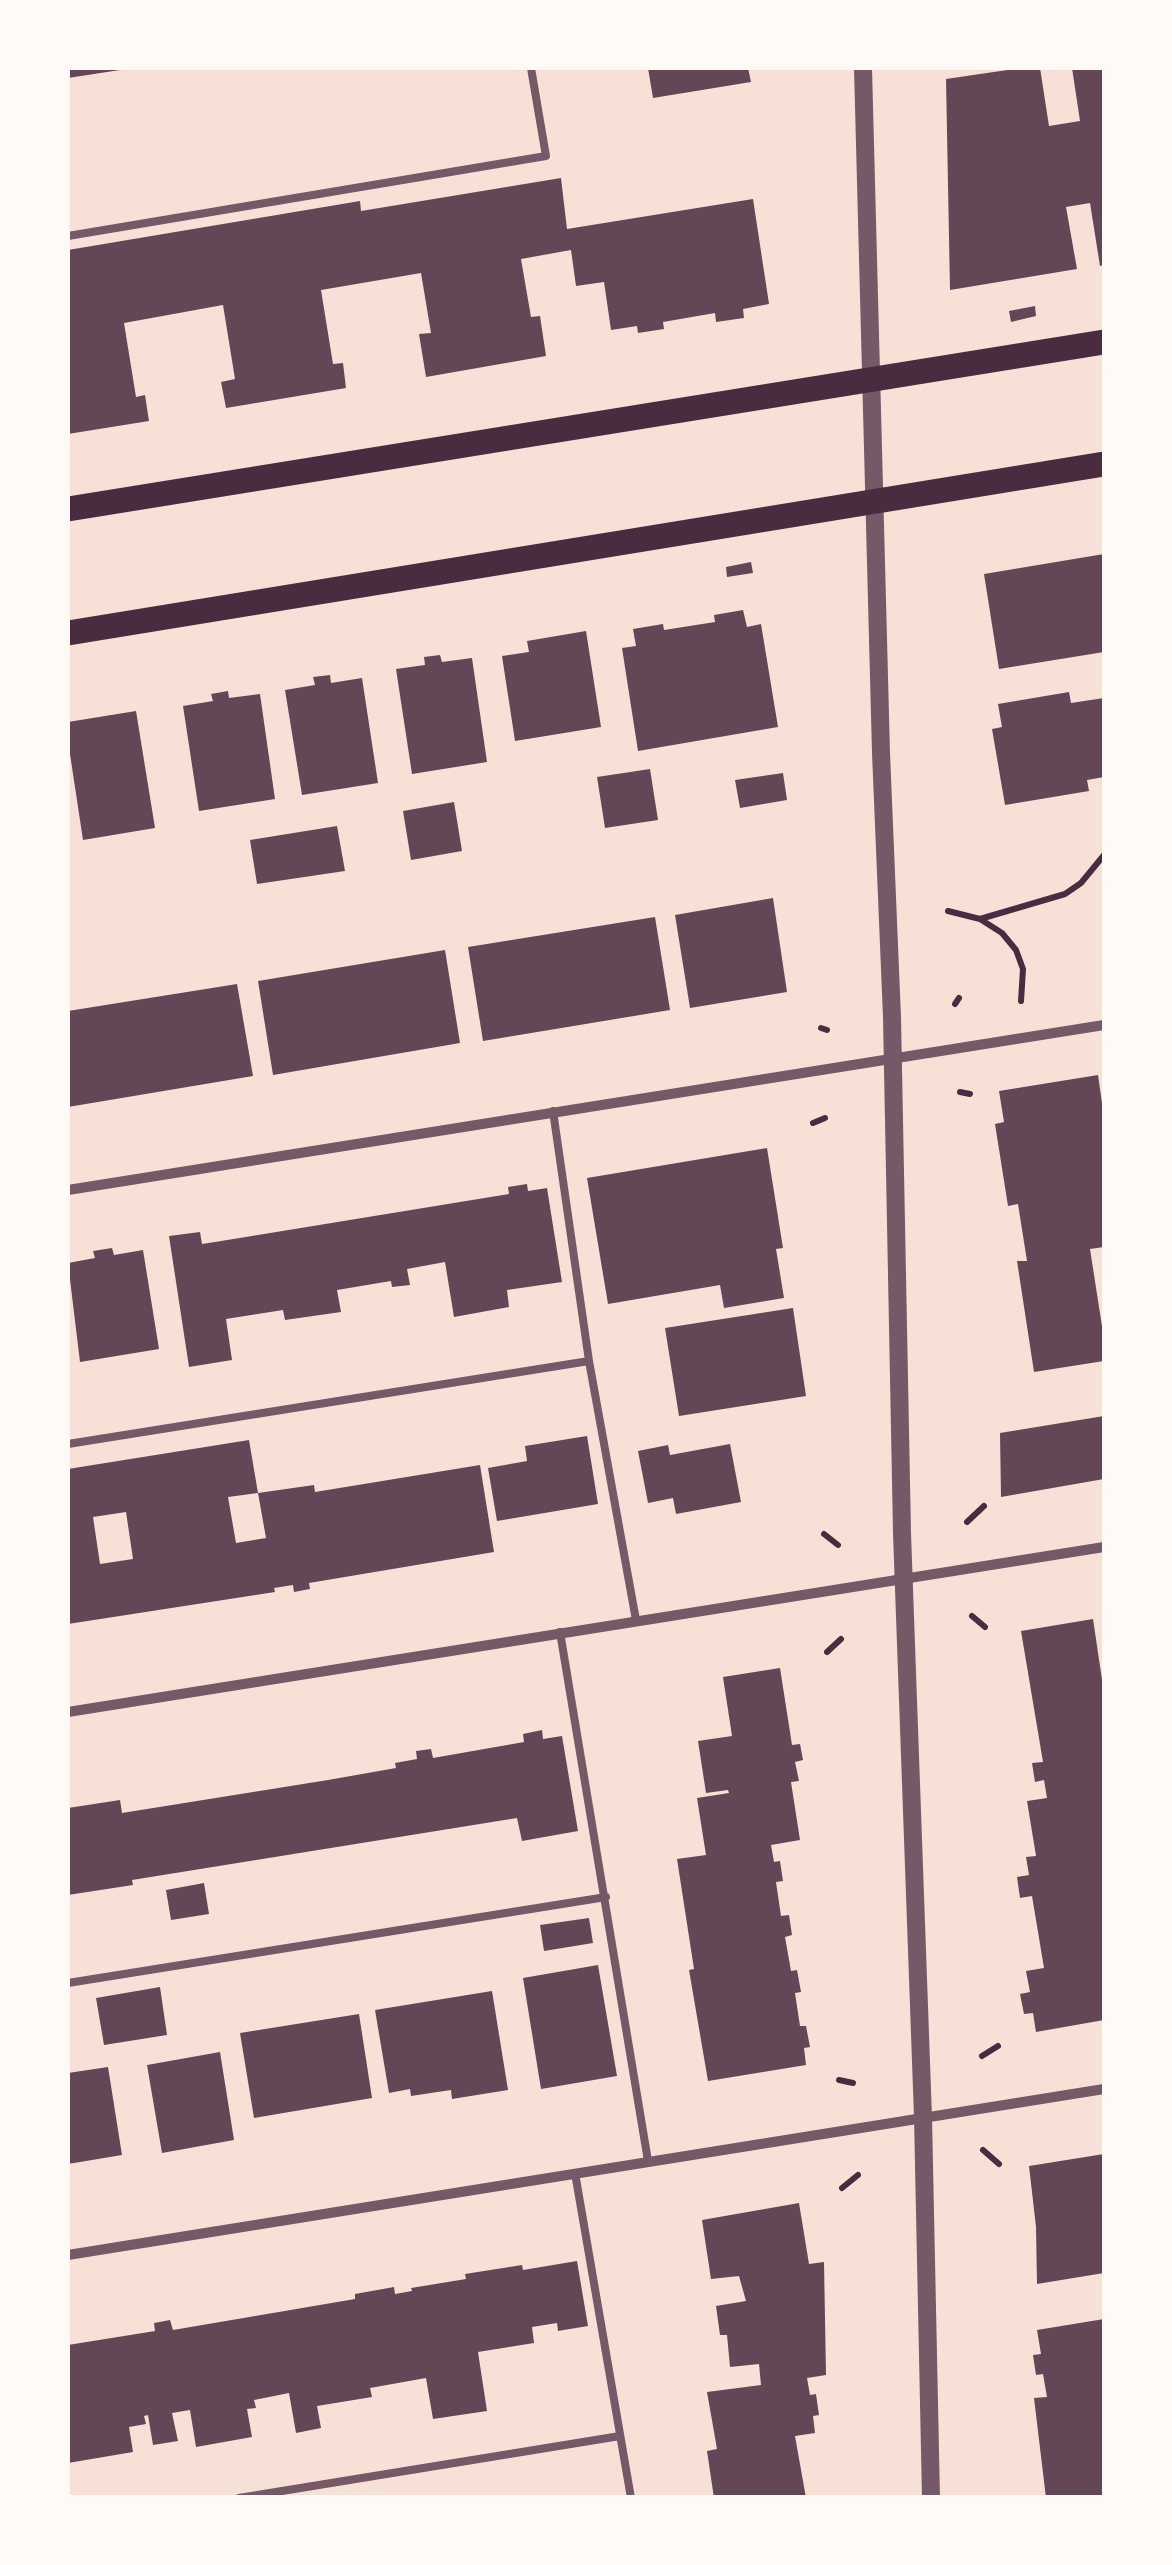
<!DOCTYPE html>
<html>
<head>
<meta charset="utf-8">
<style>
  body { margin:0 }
  #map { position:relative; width:1172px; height:2565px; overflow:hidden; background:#f7e1d7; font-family:Lato,sans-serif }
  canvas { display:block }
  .frame { position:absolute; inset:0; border:70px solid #fffaf5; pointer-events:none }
</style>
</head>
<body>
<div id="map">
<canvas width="1172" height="2565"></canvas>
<div class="frame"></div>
</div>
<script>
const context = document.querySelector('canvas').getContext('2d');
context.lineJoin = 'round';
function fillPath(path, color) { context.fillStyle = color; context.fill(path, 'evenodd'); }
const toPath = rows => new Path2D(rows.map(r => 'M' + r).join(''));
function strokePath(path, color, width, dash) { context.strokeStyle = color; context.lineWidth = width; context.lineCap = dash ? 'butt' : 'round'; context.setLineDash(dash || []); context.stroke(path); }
fillPath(toPath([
  [68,68,120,68,120,70,68,78],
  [648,68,748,68,751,82,653,98],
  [1021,68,1040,68,1049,126,1080,121,1072,68,1104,68,1104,265,1100,266,1090,203,1066,207,1077,269,950,290,946,79],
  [561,178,567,229,753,199,769,304,743,309,744,318,716,322,715,313,663,322,664,329,638,333,637,326,611,330,604,282,576,286,571,250,521,259,531,317,540,316,546,356,426,377,419,334,431,333,421,273,321,290,333,364,343,363,346,388,226,408,221,382,235,379,223,305,124,323,136,397,145,395,149,421,68,434,68,250,360,201,361,211],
  [1035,306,1036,316,1011,322,1009,311],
  [1104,554,1104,652,999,669,984,574],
  [751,562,753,573,727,577,726,567],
  [743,610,747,627,761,624,778,727,638,751,622,648,636,646,633,629,663,624,664,630,715,622,714,615],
  [586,631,601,727,515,741,502,656,529,652,527,641],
  [440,655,442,662,472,658,487,762,412,774,396,669,425,665,424,657],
  [330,675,331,683,362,678,378,783,302,795,285,690,315,685,313,677],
  [228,691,229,698,260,694,275,799,199,811,183,706,213,701,211,694],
  [1069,692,1071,703,1104,698,1104,777,1087,780,1089,791,1005,805,992,729,1002,727,998,704],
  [136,711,155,828,83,840,68,741,68,722],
  [650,769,658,820,605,828,597,777],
  [783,773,787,800,740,808,735,780],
  [454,802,462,851,411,860,403,811],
  [337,826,345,871,257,884,250,840],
  [773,898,787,992,690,1008,675,915],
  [655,917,670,1010,483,1041,468,947],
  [445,950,460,1043,273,1075,258,981],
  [237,984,253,1076,68,1107,68,1011],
  [1098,1075,1104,1117,1104,1247,1090,1249,1104,1339,1104,1361,1034,1372,1017,1261,1027,1261,1018,1204,1008,1206,995,1124,1004,1122,999,1091],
  [767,1148,783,1248,776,1249,784,1298,724,1308,720,1285,608,1304,587,1178],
  [527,1184,528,1191,547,1188,562,1282,507,1290,509,1307,454,1317,445,1262,407,1269,410,1285,392,1287,391,1281,337,1290,341,1312,285,1320,283,1310,226,1319,232,1360,189,1367,169,1236,200,1232,202,1244,215,1242,509,1194,508,1187],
  [112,1248,114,1255,143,1250,159,1349,80,1362,68,1263,95,1258,93,1251],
  [793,1308,806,1396,679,1416,665,1328],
  [1104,1416,1104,1479,1001,1497,1000,1433],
  [587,1436,598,1504,497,1521,488,1468,527,1461,525,1446],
  [249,1440,258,1493,314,1485,315,1492,480,1465,494,1552,309,1583,310,1589,294,1592,293,1585,274,1588,275,1592,68,1624,68,1469],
  [258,1493,266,1538,236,1543,228,1497],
  [126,1512,133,1559,100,1564,93,1517],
  [730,1444,741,1502,676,1514,673,1498,648,1503,638,1451,668,1445,670,1455],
  [1093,1619,1104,1693,1104,2020,1036,2032,1033,2013,1024,2014,1020,1994,1030,1992,1026,1971,1044,1968,1032,1896,1020,1898,1017,1877,1029,1875,1026,1857,1036,1856,1027,1801,1047,1798,1044,1780,1035,1782,1032,1763,1043,1762,1021,1631],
  [780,1668,792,1745,800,1744,803,1760,795,1762,799,1781,791,1782,800,1840,771,1845,774,1862,780,1861,783,1881,776,1882,781,1916,789,1915,792,1935,785,1937,791,1971,797,1970,801,1992,795,1993,800,2026,806,2026,810,2047,804,2048,806,2065,708,2081,689,1970,694,1969,677,1859,706,1855,697,1798,729,1793,728,1790,706,1793,698,1741,732,1736,723,1677],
  [542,1730,543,1739,562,1736,578,1831,522,1841,517,1818,132,1880,133,1885,68,1895,68,1808,120,1800,122,1813,328,1780,396,1768,395,1763,417,1759,416,1751,431,1749,433,1758,524,1742,523,1734],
  [204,1883,209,1914,171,1920,166,1890],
  [589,1918,593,1943,544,1951,540,1925],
  [598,1965,617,2076,541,2089,523,1978],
  [160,1987,167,2035,104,2045,96,1998],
  [492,1991,508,2090,452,2099,451,2090,411,2096,410,2089,389,2093,375,2010],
  [359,2014,372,2098,254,2118,240,2033],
  [220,2052,234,2140,162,2153,147,2065],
  [108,2067,122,2155,68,2164,68,2073],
  [1104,2154,1104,2273,1037,2284,1036,2227,1029,2166],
  [799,2203,809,2264,824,2262,826,2375,807,2378,810,2395,816,2394,819,2415,813,2416,815,2433,795,2436,806,2498,714,2498,707,2451,717,2449,707,2392,761,2385,759,2364,730,2367,727,2335,720,2335,716,2306,746,2301,739,2276,711,2279,702,2220],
  [577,2261,588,2326,558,2331,557,2323,532,2327,534,2343,478,2352,487,2411,433,2419,426,2378,370,2388,372,2397,317,2406,321,2428,296,2433,289,2393,254,2400,256,2408,247,2409,252,2437,196,2447,190,2410,172,2413,178,2441,153,2445,148,2415,144,2416,146,2424,129,2427,133,2452,68,2463,68,2345,155,2331,154,2323,170,2320,173,2330,355,2299,355,2294,394,2287,395,2294,412,2291,411,2288,466,2279,465,2274,522,2265,523,2270],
  [1104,2319,1104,2498,1046,2498,1034,2398,1047,2397,1043,2374,1036,2375,1033,2355,1041,2354,1037,2330]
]), '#644757');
strokePath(toPath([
  [948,911,980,919,1002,933,1016,950,1023,969,1021,1001],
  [980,919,1065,894,1081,883,1104,855],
  [955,1004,959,998],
  [821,1028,827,1030],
  [960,1092,970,1094],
  [813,1123,825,1118],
  [967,1522,984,1506],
  [824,1534,838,1545],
  [972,1616,985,1627],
  [827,1652,841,1639],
  [982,2056,998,2046],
  [839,2080,853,2083],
  [983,2150,999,2164],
  [842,2188,858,2175]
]), '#4a2c40', 6);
strokePath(toPath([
  [68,236,546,156,531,68],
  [553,1111,589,1361,636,1620],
  [68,1444,589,1361],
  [560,1632,648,2161],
  [68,1983,606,1897],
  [575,2173,631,2498],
  [239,2498,620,2436]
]), '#755966', 8);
strokePath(toPath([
  [68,1190,1104,1025],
  [68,1712,1104,1547],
  [68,2255,1104,2089]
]), '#755966', 10);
strokePath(toPath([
  [863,68,881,753,892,1017,902,1533,923,2117,931,2498]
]), '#755966', 18);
strokePath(toPath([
  [68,509,1104,342],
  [68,633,1104,464]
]), '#4a2c40', 25);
</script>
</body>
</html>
